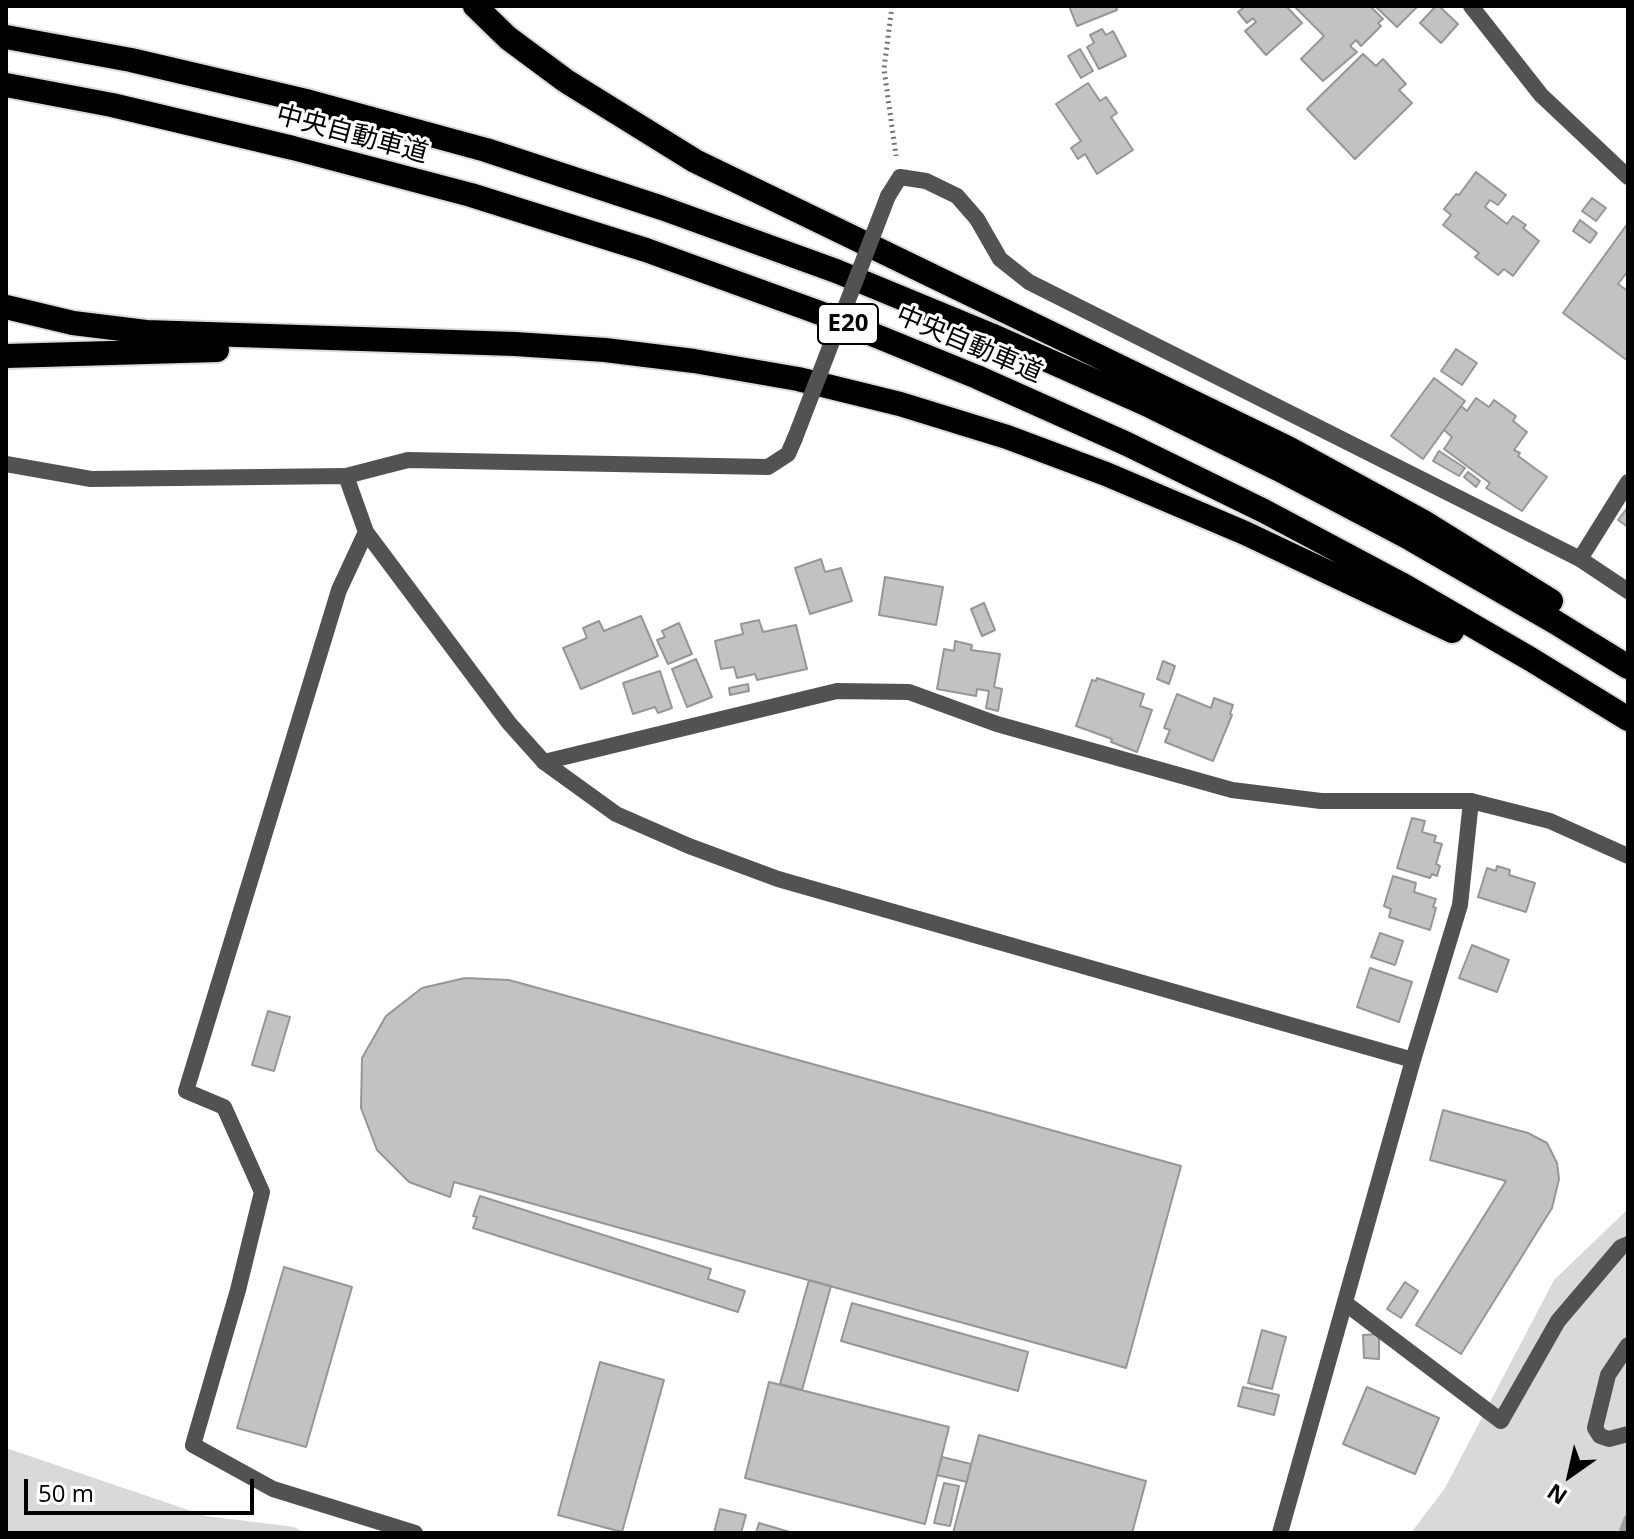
<!DOCTYPE html>
<meta charset="utf-8">
<style>
body{margin:0}
#map{position:relative;width:1634px;height:1539px;overflow:hidden;background:#fff;font-family:"Open Sans",sans-serif}
canvas{display:block}
.frame{position:absolute;inset:0;border:8px solid #000;pointer-events:none}
.north{position:absolute;left:1530px;top:1435px;width:80px;height:80px;-webkit-text-stroke:6px #fff;paint-order:stroke;rotate:214deg;font-size:22px;font-weight:700;line-height:32px;text-align:center;color:#000}
.north::after{content:'';display:block;margin:auto;width:28px;height:36px;background:#000;clip-path:polygon(50% 0,100% 100%,50% 72%,0 100%)}
.scale{position:absolute;left:24px;top:1479px;width:230px;height:36px;box-sizing:border-box;border:4px solid #000;border-top:0;padding-left:10px;font-size:24px;line-height:28px;white-space:nowrap;color:#000;-webkit-text-stroke:6px #fff;paint-order:stroke}
</style>
<div id="map">
<canvas width="1634" height="1539"></canvas>
<div class="frame"></div>
<div class="north">N</div>
<div class="scale">50 m</div>
</div>
<script>
const context = document.querySelector('canvas').getContext('2d');
context.lineJoin = 'round';
function fill(path, color) { context.fillStyle = color; context.fill(path, 'evenodd'); }
const toPath = rows => new Path2D(rows.map(r => 'M' + r).join(''));
function strokePath(path, color, width, dash) { context.strokeStyle = color; context.lineWidth = width; context.lineCap = dash ? 'butt' : 'round'; context.setLineDash(dash || []); context.stroke(path); }
function label(font, color, halo, rows, align = 'center') {
  context.font = font + ' "Open Sans","Noto Sans JP",sans-serif'; context.lineWidth = 6; context.setLineDash([]); context.textBaseline = 'middle'; context.strokeStyle = halo; context.fillStyle = color; for (const [text, x, y, turn = 0] of rows) {
    context.save(); context.translate(x, y); context.rotate((+turn || 0) * Math.PI / 180); context.textAlign = isNaN(turn) ? turn : align; if (halo) context.strokeText(text, 0, 0); context.fillText(text, 0, 0); context.restore();
  }
}
fill(toPath([
 [1628,1209,1628,1533,1411,1533,1445,1488,1554,1280],
 [6,1448,206,1516,294,1527,306,1533,6,1533]
]), '#d9d9d9');
strokePath(toPath([
 [1623,1533,1628,1519]
]), '#a0a0a0', 9);
const building = toPath([
 [1069,6,1116,6,1117,10,1077,26,1069,6],
 [1241,6,1286,6,1302,23,1266,55,1245,31,1256,22,1253,18,1247,23,1238,12,1243,8,1241,6],
 [1294,6,1370,6,1383,19,1378,23,1381,26,1361,46,1356,40,1350,46,1357,52,1323,81,1301,59,1324,36,1294,6],
 [1375,6,1418,6,1397,27,1375,6],
 [1436,6,1439,6,1458,24,1441,43,1420,23,1436,6],
 [1102,29,1106,35,1113,31,1126,56,1099,69,1087,47,1094,43,1090,35,1102,29],
 [1080,49,1093,71,1081,78,1068,56,1080,49],
 [1363,54,1376,66,1383,59,1406,84,1399,90,1412,103,1355,159,1307,109,1363,54],
 [1088,83,1100,101,1106,97,1117,113,1111,117,1133,150,1097,174,1085,154,1078,159,1071,148,1081,141,1056,104,1088,83],
 [1476,172,1506,195,1498,205,1490,200,1485,207,1507,224,1513,216,1526,225,1523,228,1539,241,1513,276,1504,269,1498,275,1475,257,1479,253,1443,225,1451,215,1444,209,1456,194,1459,195,1476,172],
 [1592,198,1606,208,1596,221,1582,211,1592,198],
 [1580,220,1597,233,1590,243,1573,231,1580,220],
 [1628,223,1628,271,1618,284,1628,291,1628,361,1563,313,1628,223],
 [1456,349,1477,363,1462,385,1441,371,1456,349],
 [1434,378,1465,401,1423,459,1391,436,1434,378],
 [1476,398,1489,407,1494,400,1516,416,1513,421,1527,432,1514,450,1520,453,1518,456,1547,477,1522,511,1486,488,1490,483,1444,449,1452,437,1444,430,1461,406,1467,411,1476,398],
 [1439,451,1465,468,1459,476,1433,461,1439,451],
 [1468,472,1480,481,1476,487,1464,477,1468,472],
 [1628,507,1628,527,1618,520,1628,507],
 [821,559,825,572,841,568,852,601,810,614,795,568,821,559],
 [885,577,943,587,936,625,879,615,885,577],
 [984,603,995,630,982,636,971,609,984,603],
 [641,616,658,656,581,689,563,648,587,638,583,628,599,621,604,631,641,616],
 [759,620,763,632,796,625,807,669,757,680,755,674,737,678,734,667,721,669,715,641,743,634,741,624,759,620],
 [679,623,692,654,668,664,657,640,665,637,662,631,679,623],
 [955,641,972,645,971,650,1000,654,994,687,1002,689,998,711,986,708,989,691,977,689,976,696,937,689,944,649,954,651,955,641],
 [696,659,712,697,687,707,672,669,696,659],
 [1163,661,1175,666,1169,684,1157,679,1163,661],
 [660,671,672,708,658,713,655,707,633,714,623,683,660,671],
 [1097,678,1144,694,1140,706,1152,710,1137,752,1111,742,1112,739,1076,726,1092,680,1096,681,1097,678],
 [748,684,749,691,730,695,729,688,748,684],
 [1177,694,1211,708,1214,698,1233,705,1230,714,1232,715,1213,761,1165,742,1170,730,1164,728,1177,694],
 [1412,818,1425,821,1422,832,1436,836,1434,842,1442,844,1436,864,1440,866,1437,876,1432,874,1430,878,1397,868,1412,818],
 [1497,866,1510,870,1509,875,1535,883,1526,912,1478,897,1487,868,1496,871,1497,866],
 [1393,876,1416,883,1414,892,1436,899,1433,907,1436,908,1430,930,1389,917,1391,909,1384,906,1393,876],
 [1380,933,1403,941,1395,965,1371,957,1380,933],
 [1472,945,1509,960,1497,992,1459,978,1472,945],
 [1370,968,1412,982,1399,1022,1357,1007,1370,968],
 [465,978,509,980,1181,1166,1126,1368,454,1182,450,1197,409,1182,377,1150,361,1108,362,1058,386,1016,422,988,465,978],
 [268,1011,290,1017,274,1071,252,1065,268,1011],
 [1443,1110,1528,1133,1547,1143,1557,1163,1559,1179,1552,1208,1461,1354,1416,1325,1506,1181,1430,1160,1443,1110],
 [480,1196,711,1269,708,1279,745,1291,738,1312,473,1228,477,1217,473,1216,480,1196],
 [284,1267,352,1287,306,1447,237,1428,284,1267],
 [809,1280,831,1286,802,1390,780,1384,809,1280],
 [1405,1282,1418,1291,1401,1318,1387,1309,1405,1282],
 [852,1303,1028,1352,1018,1391,841,1341,852,1303],
 [1262,1330,1286,1337,1272,1389,1248,1383,1262,1330],
 [1379,1334,1379,1359,1364,1358,1363,1335,1379,1334],
 [600,1362,664,1380,622,1532,558,1515,600,1362],
 [769,1382,949,1427,925,1524,745,1478,769,1382],
 [1243,1387,1279,1395,1274,1415,1238,1406,1243,1387],
 [1367,1387,1439,1418,1415,1474,1343,1444,1367,1387],
 [979,1435,1146,1481,1132,1533,953,1533,979,1435],
 [942,1457,971,1464,967,1482,937,1475,942,1457],
 [944,1483,959,1486,950,1526,934,1523,944,1483],
 [720,1509,746,1515,741,1533,714,1533,720,1509],
 [759,1523,793,1533,756,1533,759,1523]
]);
fill(building, '#c2c2c2');
strokePath(building, '#969696', 2);
const motorway = toPath([
 [475,6,508,38,566,81,695,161,1288,448,1422,521,1551,601],
 [6,37,131,60,310,102,486,150,662,208,836,271,991,335,1146,404,1278,469,1411,539,1555,622,1628,667],
 [6,85,112,105,293,148,471,195,646,250,820,313,977,377,1127,444,1264,511,1401,584,1532,660,1628,719],
 [6,307,73,323,146,332,515,344,605,350,694,361,798,379,900,404,1007,437,1106,474,1245,533,1452,631],
 [6,356,217,350]
]);
strokePath(motorway, '#dbdbdb', 28);
strokePath(toPath([
 [892,6,884,69,896,156]
]), '#747474', 5, [2, 4]);
strokePath(toPath([
 [1580,559,1628,482]
]), '#525252', 16);
strokePath(toPath([
 [1471,6,1541,95,1628,177],
 [888,196,900,177,926,181,957,196,977,219,1000,259,1029,282,1580,559,1628,591],
 [346,476,408,460,768,467,788,454,795,438],
 [366,532,339,590,186,1091,224,1107,262,1192,238,1290,193,1445,273,1489,415,1533],
 [544,762,837,691,909,692,997,724,1232,790,1321,801,1471,801,1550,821,1628,856],
 [1345,1303,1501,1421,1558,1321,1621,1247,1628,1244],
 [1628,1345,1608,1375,1595,1428,1600,1436,1609,1439,1628,1434]
]), '#525252', 16);
strokePath(toPath([
 [6,464,91,479,346,476,366,532,509,723,544,762,616,814,689,846,778,879,1413,1060],
 [1280,1533,1413,1060,1460,905,1471,801]
]), '#525252', 16);
strokePath(motorway, '#000', 24);
strokePath(toPath([
 [795,438,888,196]
]), '#525252', 16);
for (const [x, y, w] of [
 [848,324,60]
]) { const box = new Path2D(); box.roundRect(x - w / 2, y - 20, w, 40, 6); context.fillStyle = '#fff'; context.fill(box); strokePath(box, '#000', 2); }
label('bold 24px', '#000', null, [
 ["E20",848,324]
]);
label('26px', '#000', '#fff', [
 ["中央自動車道",352,135,15],
 ["中央自動車道",969,345,23]
]);
</script>
